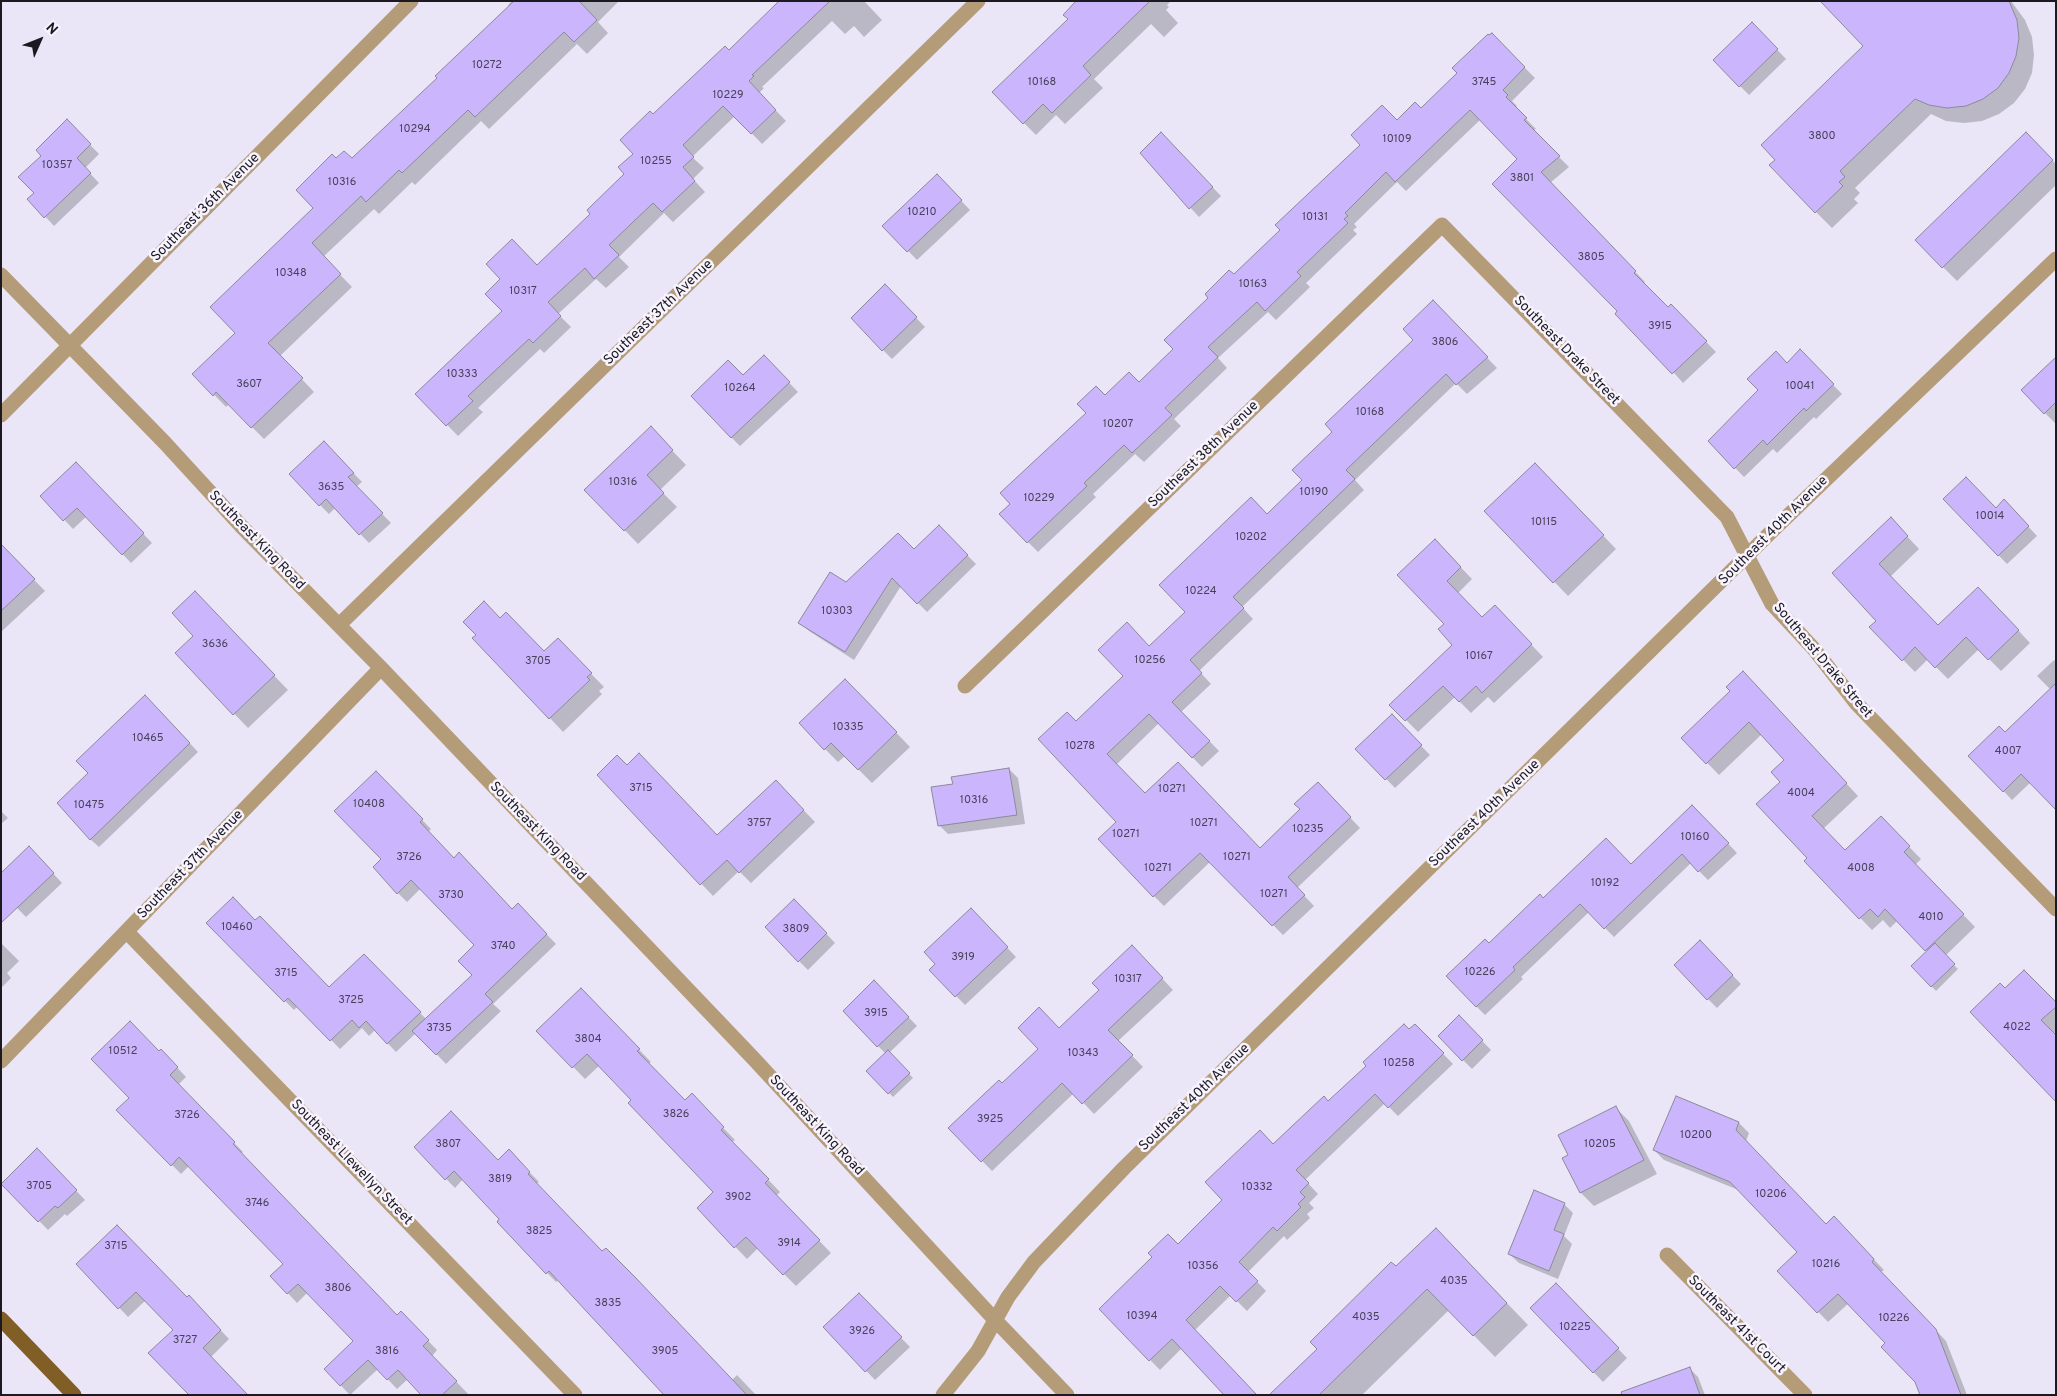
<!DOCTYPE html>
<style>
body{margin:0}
#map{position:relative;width:2057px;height:1396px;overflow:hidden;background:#eae6f8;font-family:Overpass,sans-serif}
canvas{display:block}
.frame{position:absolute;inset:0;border:2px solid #1c1a20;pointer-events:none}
.north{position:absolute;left:15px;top:15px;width:50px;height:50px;-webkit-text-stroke:4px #f7f4ff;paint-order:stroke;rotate:46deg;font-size:14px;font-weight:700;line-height:20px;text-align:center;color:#1c1a20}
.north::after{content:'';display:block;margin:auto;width:18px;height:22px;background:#1c1a20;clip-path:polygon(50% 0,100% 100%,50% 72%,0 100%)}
</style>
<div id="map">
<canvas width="2057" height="1396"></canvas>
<div class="frame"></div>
<div class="north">N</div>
</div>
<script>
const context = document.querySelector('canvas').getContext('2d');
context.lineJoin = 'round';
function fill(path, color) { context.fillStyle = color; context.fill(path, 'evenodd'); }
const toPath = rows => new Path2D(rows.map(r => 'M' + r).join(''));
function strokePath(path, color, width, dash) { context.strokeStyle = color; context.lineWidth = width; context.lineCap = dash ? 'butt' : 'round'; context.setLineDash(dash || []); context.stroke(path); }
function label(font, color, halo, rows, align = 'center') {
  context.font = font + ' Overpass,sans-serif'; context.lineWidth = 5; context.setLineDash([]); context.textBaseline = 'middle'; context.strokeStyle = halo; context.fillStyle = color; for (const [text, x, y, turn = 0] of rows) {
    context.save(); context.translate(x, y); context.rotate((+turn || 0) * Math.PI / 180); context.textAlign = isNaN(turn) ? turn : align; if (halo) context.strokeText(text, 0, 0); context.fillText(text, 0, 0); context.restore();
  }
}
fill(toPath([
 [512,1,619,1,598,22,608,33,587,54,577,44,489,129,481,121,415,185,412,182,379,214,374,209,323,257,352,287,280,356,314,392,264,439,229,404,226,407,194,374,237,333,314,208,336,160,352,160,439,78,510,7,508,5],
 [781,1,864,1,882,20,864,37,854,26,845,34,832,21,762,87,764,88,759,93,786,121,762,144,735,116,692,157,704,168,693,179,705,192,673,222,664,213,619,257,629,267,606,288,596,279,558,314,571,327,544,353,540,349,478,408,483,412,458,436,417,394,504,311,537,267,592,214,626,174,653,116,729,51],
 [1078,1,1171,1,1167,5,1169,7,1166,10,1178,23,1164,37,1151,24,1094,79,1103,88,1065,124,1056,115,1036,135,1024,123],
 [1822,1,2011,1,2025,20,2032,37,2034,55,2032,73,2025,89,2014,103,1999,114,1982,121,1964,123,1946,121,1931,114,1855,188,1860,193,1854,199,1858,203,1832,228,1816,212,1865,46],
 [1761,33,1786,59,1749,95,1714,60],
 [1492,35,1535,78,1512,101,1517,106,1515,108,1536,129,1533,131,1569,167,1550,183,1645,282,1643,284,1668,309,1671,306,1716,352,1683,383,1619,311,1519,159,1481,119,1406,191,1397,182,1354,224,1357,227,1353,230,1357,234,1306,283,1310,287,1276,320,1268,312,1218,358,1227,368,1174,419,1181,426,1144,462,1135,454,1093,494,1096,497,1038,552,1028,542,1011,504,1105,397,1139,383,1175,349,1234,276,1397,122,1421,109,1458,73],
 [67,121,99,154,85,168,99,183,54,226,29,199,35,193,43,156],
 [2026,134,2056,164,2056,185,1957,281,1916,240],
 [1170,143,1221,196,1199,217,1159,174],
 [946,185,970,210,917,260,884,226],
 [885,286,925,327,892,359,883,350],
 [1433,302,1497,368,1467,394,1456,383,1355,480,1364,490,1242,607,1253,619,1199,671,1211,684,1181,712,1219,751,1202,767,1159,723,1116,765,1145,795,1260,849,1327,793,1360,828,1297,888,1314,906,1283,935,1210,862,1164,906,1154,896,1118,822,1076,722,1125,676,1149,647,1186,612,1267,515,1303,480,1334,432,1414,340],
 [1800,351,1842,394,1816,419,1814,417,1777,453,1773,449,1744,477,1709,441],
 [2056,359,2056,424,2045,413],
 [773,366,798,392,740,446,731,437,743,377],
 [664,442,686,465,660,490,677,507,638,544,586,490],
 [333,452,362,482,356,487,391,523,369,543,335,508,329,514,320,505],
 [76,463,152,543,131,563,87,516,73,529,42,496],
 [1548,478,1616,549,1568,596,1486,511],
 [1944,499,1996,509,2013,510,2037,536,2007,564],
 [939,527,976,564,927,612,901,586,854,660,809,631,800,622,914,551],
 [1903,532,1919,549,1890,577,1938,627,1991,601,2030,643,2001,671,1979,649,1948,679,1928,659,1915,672,1871,627,1878,621,1834,573],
 [1,546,45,591,1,632],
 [1446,552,1472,579,1458,593,1483,619,1506,618,1543,657,1494,703,1488,697,1471,713,1455,697,1418,732,1391,705,1454,645,1446,624],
 [208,607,288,690,248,728,176,653,195,636],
 [500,619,544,652,558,640,604,687,599,691,602,694,563,732,550,718],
 [2054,660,2056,662,2056,695,2037,676],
 [1755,685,1858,796,1823,829,1845,852,1881,818,1921,859,1915,865,1975,927,1945,956,1958,969,1936,991,1913,966,1928,952,1898,920,1890,928,1883,920,1872,930,1805,861,1809,858,1782,782,1786,760,1762,734,1719,775,1683,738],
 [859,694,910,747,872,783,845,756,838,762,825,749],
 [154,705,198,752,99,847,90,839],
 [1392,716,1430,755,1395,788,1357,749],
 [1999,728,2031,782,2012,800,1970,756],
 [627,766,718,837,787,793,815,822,751,883,739,871,713,896,598,775],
 [1009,769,1018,778,1025,824,948,834,939,825,954,785],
 [376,773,431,829,428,832,454,859,513,910,527,914,556,944,493,1004,501,1011,446,1064,416,1033,396,1052,375,1030,369,1036,362,1028,340,1049,298,1006,294,1010,208,923,256,922,329,989,364,956,427,1020,474,975,476,945,421,888,407,902,398,893,382,859],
 [1,811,8,818,1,824],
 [1701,815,1737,853,1708,880,1691,863,1614,937,1589,912,1521,977,1523,979,1485,1015,1476,1006,1489,945,1543,899,1631,866],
 [38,857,62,883,26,917,1,892],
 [803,909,835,943,808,970,799,961],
 [979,918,1016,957,965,1005,931,970],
 [1,943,19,961,7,973,11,978,1,988],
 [1709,951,1741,984,1717,1008,1708,999],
 [1142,957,1173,990,1118,1041,1143,1067,1094,1114,1074,1093,992,1171,950,1128,1002,1084,1060,1030],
 [2005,990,2056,1004,2056,1031,2053,1034],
 [883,991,917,1026,889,1053,913,1078,893,1097,868,1071,886,1054,878,1046],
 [593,1002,651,1062,648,1064,685,1102,691,1095,735,1140,732,1142,780,1192,776,1196,831,1253,796,1286,758,1248,747,1259,698,1208,715,1192,600,1065,585,1079,538,1031],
 [1459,1017,1491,1050,1472,1069,1439,1036],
 [1415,1025,1453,1064,1398,1116,1385,1103,1305,1180,1318,1194,1309,1203,1314,1208,1307,1214,1310,1218,1287,1240,1284,1236,1248,1272,1266,1291,1247,1311,1231,1295,1195,1330,1182,1348,1160,1370,1100,1309,1178,1245,1224,1200,1274,1146,1329,1103],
 [159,1053,170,1060,186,1077,178,1085,243,1152,241,1154,397,1317,401,1313,437,1350,432,1356,469,1395,423,1395,408,1379,397,1389,378,1369,350,1395,325,1369,355,1341,308,1292,297,1303,272,1276,285,1264,189,1166,181,1174,118,1110,131,1098],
 [1676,1097,1739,1123,1749,1133,1746,1141,1826,1226,1844,1228,1884,1270,1881,1272,1946,1341,1967,1395,1921,1395,1916,1381,1886,1343,1849,1303,1828,1322,1779,1271,1799,1252,1741,1191,1664,1160,1654,1150],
 [1615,1107,1629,1121,1657,1174,1594,1206,1581,1193,1570,1155],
 [415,1147,498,1162,509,1151,539,1182,536,1184,602,1252,732,1380,737,1375,756,1395,703,1395,559,1280,556,1282,498,1222,501,1219,463,1179,455,1188],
 [46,1159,85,1200,67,1216,65,1214,48,1230,2,1183],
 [1564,1204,1573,1213,1564,1236,1572,1244,1558,1279,1519,1263,1509,1254],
 [1457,1251,1528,1325,1495,1357,1449,1310,1362,1395,1270,1395,1319,1349,1396,1268],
 [78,1264,187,1299,198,1306,229,1339,211,1357,175,1330,146,1300,128,1317],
 [1565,1294,1627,1358,1603,1382,1532,1308],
 [859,1295,910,1347,875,1380,824,1327],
 [1689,1368,1698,1377,1705,1395,1646,1395]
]), '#0003');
const building = toPath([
 [514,1,579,1,597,20,574,42,564,32,475,117,468,110,402,173,399,170,366,202,361,196,312,243,341,274,268,343,303,378,251,428,216,392,213,396,192,374,235,333,210,307,313,208,296,190,332,154,336,158,344,151,352,158,437,78,435,76,514,1],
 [779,1,830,1,752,75,754,76,749,81,776,110,751,134,723,106,683,145,694,157,683,167,695,181,662,212,653,203,609,245,619,255,594,279,585,268,548,302,561,316,533,343,529,339,468,396,473,401,446,426,415,394,502,311,485,294,500,279,486,264,512,239,537,265,590,214,587,210,624,174,618,167,633,154,620,140,650,111,653,114,725,46,729,50,779,1],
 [1076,1,1150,1,1083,66,1091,75,1052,113,1043,104,1023,124,992,92,1068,19,1063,15,1076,1],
 [1820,1,2009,1,2017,20,2019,38,2016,56,2009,73,1998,88,1983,99,1966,106,1947,108,1929,105,1915,99,1840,171,1845,177,1839,182,1843,186,1815,213,1769,165,1775,160,1761,145,1863,46,1820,1],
 [1752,22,1778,49,1739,87,1713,60,1752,22],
 [1492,33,1525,67,1503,90,1508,95,1506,97,1527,118,1524,120,1560,156,1541,172,1636,271,1634,273,1668,307,1671,304,1707,341,1672,374,1615,314,1617,311,1492,184,1517,159,1470,110,1395,182,1386,172,1345,213,1348,216,1344,219,1348,223,1297,272,1301,276,1265,311,1257,302,1208,347,1218,357,1165,408,1172,415,1132,453,1124,445,1084,483,1087,486,1027,543,999,514,1010,504,1000,493,1086,413,1077,404,1096,386,1105,395,1129,372,1139,382,1173,349,1164,340,1208,298,1205,294,1229,270,1234,274,1280,230,1275,225,1360,145,1351,135,1382,105,1397,120,1415,102,1421,108,1457,73,1452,68,1488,34,1489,35,1492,33],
 [67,119,91,144,77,158,91,173,44,218,27,199,34,193,18,177,41,156,36,150,67,119],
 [1161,132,1213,187,1189,209,1140,153,1161,132],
 [2026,132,2053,160,1942,268,1915,240,2026,132],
 [937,174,962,200,907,252,882,226,937,174],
 [885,284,917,317,882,351,851,318,885,284],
 [1433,300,1488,357,1456,385,1446,374,1346,470,1355,479,1233,597,1244,608,1190,660,1202,673,1172,702,1210,741,1192,758,1149,714,1107,754,1145,793,1178,762,1260,848,1300,809,1294,804,1318,782,1351,817,1288,877,1305,895,1272,926,1200,853,1153,897,1098,839,1116,822,1038,739,1067,712,1076,721,1123,676,1098,650,1127,622,1149,646,1185,612,1159,585,1251,497,1267,514,1302,480,1292,470,1332,432,1325,424,1413,340,1403,329,1433,300],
 [1800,349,1834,384,1806,411,1804,408,1767,445,1763,440,1734,469,1708,441,1758,390,1747,379,1776,351,1787,363,1800,349],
 [764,355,790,382,731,438,691,396,728,360,743,375,764,355],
 [2056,357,2056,402,2044,414,2021,390,2056,357],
 [651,426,673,450,647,475,664,493,624,531,584,490,651,426],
 [324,441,354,473,348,477,383,513,359,535,326,499,319,506,289,474,324,441],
 [76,462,144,533,122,555,77,508,63,521,40,496,76,462],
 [1535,463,1604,535,1553,583,1484,511,1535,463],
 [1966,477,1996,508,2004,499,2029,526,1998,556,1943,499,1966,477],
 [1891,517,1908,536,1879,564,1938,625,1978,587,2019,630,1988,660,1966,637,1935,668,1915,647,1902,661,1869,627,1876,621,1832,573,1891,517],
 [939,525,968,555,917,604,892,578,845,652,798,623,830,572,846,582,898,533,914,549,939,525],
 [1435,539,1461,567,1447,581,1482,617,1495,605,1532,644,1482,693,1476,686,1459,702,1443,686,1405,721,1389,705,1452,645,1438,629,1444,624,1397,575,1435,539],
 [1,544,35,579,1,611,1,544],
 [195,591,275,675,233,715,175,653,193,636,172,613,195,591],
 [484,601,500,618,506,612,544,651,558,638,592,673,587,677,590,680,549,719,472,638,476,635,463,622,484,601],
 [1743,671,1847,783,1812,816,1845,850,1881,816,1910,846,1904,852,1964,914,1925,951,1885,909,1878,917,1870,909,1859,919,1804,861,1807,858,1756,804,1780,782,1771,772,1784,760,1749,722,1706,764,1681,738,1730,691,1726,687,1743,671],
 [845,679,897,732,858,770,831,743,824,750,799,723,845,679],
 [2056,683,2056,810,2021,774,2003,792,1968,756,1999,726,2005,732,2056,683],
 [145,695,190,743,90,840,57,803,88,773,76,761,145,695],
 [1392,714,1422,745,1385,780,1355,749,1392,714],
 [639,753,717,835,776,780,804,810,739,873,727,860,700,885,597,775,617,755,627,765,639,753],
 [1009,768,1017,815,938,826,931,787,953,784,951,777,1009,768],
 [376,771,423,819,420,822,454,858,459,852,512,909,518,903,547,934,485,994,493,1002,436,1055,412,1031,472,975,458,961,474,945,411,880,397,894,373,867,381,859,334,811,376,771],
 [1692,805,1729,843,1698,872,1682,854,1604,929,1580,904,1513,967,1515,970,1476,1007,1446,976,1485,939,1489,943,1540,894,1543,898,1606,838,1631,864,1692,805],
 [29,846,54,873,1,923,1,873,29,846],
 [233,897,255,920,260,916,329,987,364,954,421,1012,387,1044,366,1021,359,1028,352,1020,330,1041,288,998,284,1002,206,923,233,897],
 [794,899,827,933,798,962,765,927,794,899],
 [971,908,1008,947,955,997,929,970,935,964,924,952,971,908],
 [1700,940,1733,975,1707,1000,1674,965,1700,940],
 [1935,943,1955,964,1931,987,1911,966,1935,943],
 [1132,945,1163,978,1108,1030,1133,1055,1082,1104,1062,1083,981,1162,948,1128,999,1080,1002,1083,1038,1049,1018,1028,1039,1007,1059,1028,1099,990,1092,983,1132,945],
 [2024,970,2056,1002,2056,1007,2041,1020,2056,1035,2056,1102,1970,1012,2000,983,2005,988,2024,970],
 [874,980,909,1017,877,1047,843,1011,874,980],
 [581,988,640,1049,637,1051,685,1100,692,1093,724,1127,721,1130,769,1179,765,1183,820,1240,783,1275,746,1237,734,1248,697,1208,713,1192,628,1103,631,1100,587,1054,572,1068,536,1031,581,988],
 [1459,1015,1483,1040,1462,1061,1438,1036,1459,1015],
 [130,1021,159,1051,161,1049,178,1067,170,1075,235,1142,233,1144,397,1315,401,1311,429,1340,423,1346,457,1381,442,1395,421,1395,398,1370,387,1380,368,1360,340,1386,324,1369,353,1341,298,1284,287,1294,270,1276,283,1264,179,1157,171,1166,116,1110,129,1098,91,1059,130,1021],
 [1404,1024,1409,1029,1415,1024,1444,1053,1388,1108,1375,1094,1296,1170,1309,1183,1300,1192,1305,1197,1298,1204,1301,1207,1277,1231,1273,1227,1239,1262,1258,1281,1236,1302,1220,1286,1186,1320,1257,1395,1224,1395,1172,1339,1149,1361,1099,1309,1152,1257,1148,1253,1168,1234,1178,1244,1222,1200,1205,1182,1224,1164,1260,1130,1273,1144,1324,1096,1328,1101,1366,1066,1363,1062,1404,1024],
 [888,1050,910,1073,888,1094,866,1071,888,1050],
 [1676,1096,1739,1122,1736,1130,1826,1224,1834,1216,1874,1259,1872,1262,1936,1329,1961,1395,1920,1395,1915,1382,1881,1347,1885,1343,1838,1294,1817,1313,1777,1271,1797,1252,1730,1182,1653,1150,1676,1096],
 [1616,1106,1644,1160,1580,1193,1562,1158,1568,1155,1558,1135,1616,1106],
 [451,1111,498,1160,509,1149,530,1172,528,1174,602,1251,606,1248,635,1277,747,1395,664,1395,549,1271,546,1274,497,1222,499,1219,454,1171,445,1180,414,1147,451,1111],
 [37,1148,77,1190,58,1208,55,1206,38,1222,1,1184,37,1148],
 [1534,1190,1565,1203,1554,1230,1564,1234,1549,1271,1508,1254,1534,1190],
 [117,1225,187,1297,189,1295,221,1330,203,1348,248,1395,189,1395,148,1353,173,1330,136,1292,118,1309,76,1264,117,1225],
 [1436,1228,1507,1303,1473,1336,1427,1289,1319,1395,1269,1395,1317,1349,1310,1342,1391,1262,1396,1266,1436,1228],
 [1556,1283,1619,1348,1593,1373,1530,1308,1556,1283],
 [859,1293,902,1337,865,1372,823,1327,859,1293],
 [1690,1367,1700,1395,1622,1395,1621,1392,1690,1367]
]);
fill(building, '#cbb6fe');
strokePath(building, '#8c8898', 1);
strokePath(toPath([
 [1,275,165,443,242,527,381,668,753,1058,996,1321,1067,1395],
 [1,415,411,1],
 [339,625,978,1],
 [965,686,1442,225,1727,517,1772,604,1814,649,1856,703,2056,909],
 [127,932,575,1395],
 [1,1061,381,668],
 [1667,1255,1805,1395],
 [943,1395,978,1351,1008,1297,1034,1262,1124,1168,1771,532,2056,259]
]), '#b59c79', 15);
strokePath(toPath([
 [1,1319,74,1395]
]), '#815e25', 15);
label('11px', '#484158', null, [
 ["10272",487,66],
 ["10168",1042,83],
 ["3745",1484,83],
 ["10229",728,96],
 ["10294",415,130],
 ["3800",1822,137],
 ["10109",1397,140],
 ["10255",656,162],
 ["10357",57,166],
 ["3801",1522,179],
 ["10316",342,183],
 ["10210",922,213],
 ["10131",1315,218],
 ["3805",1591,258],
 ["10348",291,274],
 ["10163",1253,285],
 ["10317",523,292],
 ["3915",1660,327],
 ["3806",1445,343],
 ["10333",462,375],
 ["3607",249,385],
 ["10041",1800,387],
 ["10264",740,389],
 ["10168",1370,413],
 ["10207",1118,425],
 ["10316",623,483],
 ["3635",331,488],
 ["10190",1314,493],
 ["10229",1039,499],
 ["10014",1990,517],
 ["10115",1544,523],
 ["10202",1251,538],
 ["10224",1201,592],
 ["10303",837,612],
 ["3636",215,645],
 ["10167",1479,657],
 ["10256",1150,661],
 ["3705",538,662],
 ["10335",848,728],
 ["10465",148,739],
 ["10278",1080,747],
 ["4007",2008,752],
 ["3715",641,789],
 ["10271",1172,790],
 ["4004",1801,794],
 ["10316",974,801],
 ["10408",369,805],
 ["10475",89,806],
 ["3757",759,824],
 ["10271",1204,824],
 ["10235",1308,830],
 ["10271",1126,835],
 ["10160",1695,838],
 ["3726",409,858],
 ["10271",1237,858],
 ["10271",1158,869],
 ["4008",1861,869],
 ["10192",1605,884],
 ["10271",1274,895],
 ["3730",451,896],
 ["4010",1931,918],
 ["10460",237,928],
 ["3809",796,930],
 ["3740",503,947],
 ["3919",963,958],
 ["10226",1480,973],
 ["3715",286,974],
 ["10317",1128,980],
 ["3725",351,1001],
 ["3915",876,1014],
 ["4022",2017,1028],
 ["3735",439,1029],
 ["3804",588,1040],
 ["10512",123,1052],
 ["10343",1083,1054],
 ["10258",1399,1064],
 ["3826",676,1115],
 ["3726",187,1116],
 ["3925",990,1120],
 ["10200",1696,1136],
 ["3807",448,1145],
 ["10205",1600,1145],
 ["3819",500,1180],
 ["3705",39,1187],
 ["10332",1257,1188],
 ["10206",1771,1195],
 ["3902",738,1198],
 ["3746",257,1204],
 ["3825",539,1232],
 ["3914",789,1244],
 ["3715",116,1247],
 ["10216",1826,1265],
 ["10356",1203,1267],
 ["4035",1454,1282],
 ["3806",338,1289],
 ["3835",608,1304],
 ["10394",1142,1317],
 ["4035",1366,1318],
 ["10226",1894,1319],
 ["10225",1575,1328],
 ["3926",862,1332],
 ["3727",185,1341],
 ["3816",387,1352],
 ["3905",665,1352]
]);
label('14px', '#1c1a20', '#f7f4ff', [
 ["Southeast 36th Avenue",206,208,-45],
 ["Southeast 37th Avenue",659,313,-44],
 ["Southeast Drake Street",1566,351,46],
 ["Southeast 38th Avenue",1204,455,-44],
 ["Southeast 40th Avenue",1774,531,-45],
 ["Southeast King Road",256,541,46],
 ["Southeast Drake Street",1822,661,50],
 ["Southeast 40th Avenue",1485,814,-44],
 ["Southeast King Road",537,832,46],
 ["Southeast 37th Avenue",191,865,-46],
 ["Southeast 40th Avenue",1195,1098,-44],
 ["Southeast King Road",816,1126,47],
 ["Southeast Llewellyn Street",351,1163,46],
 ["Southeast 41st Court",1736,1325,45]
]);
</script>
